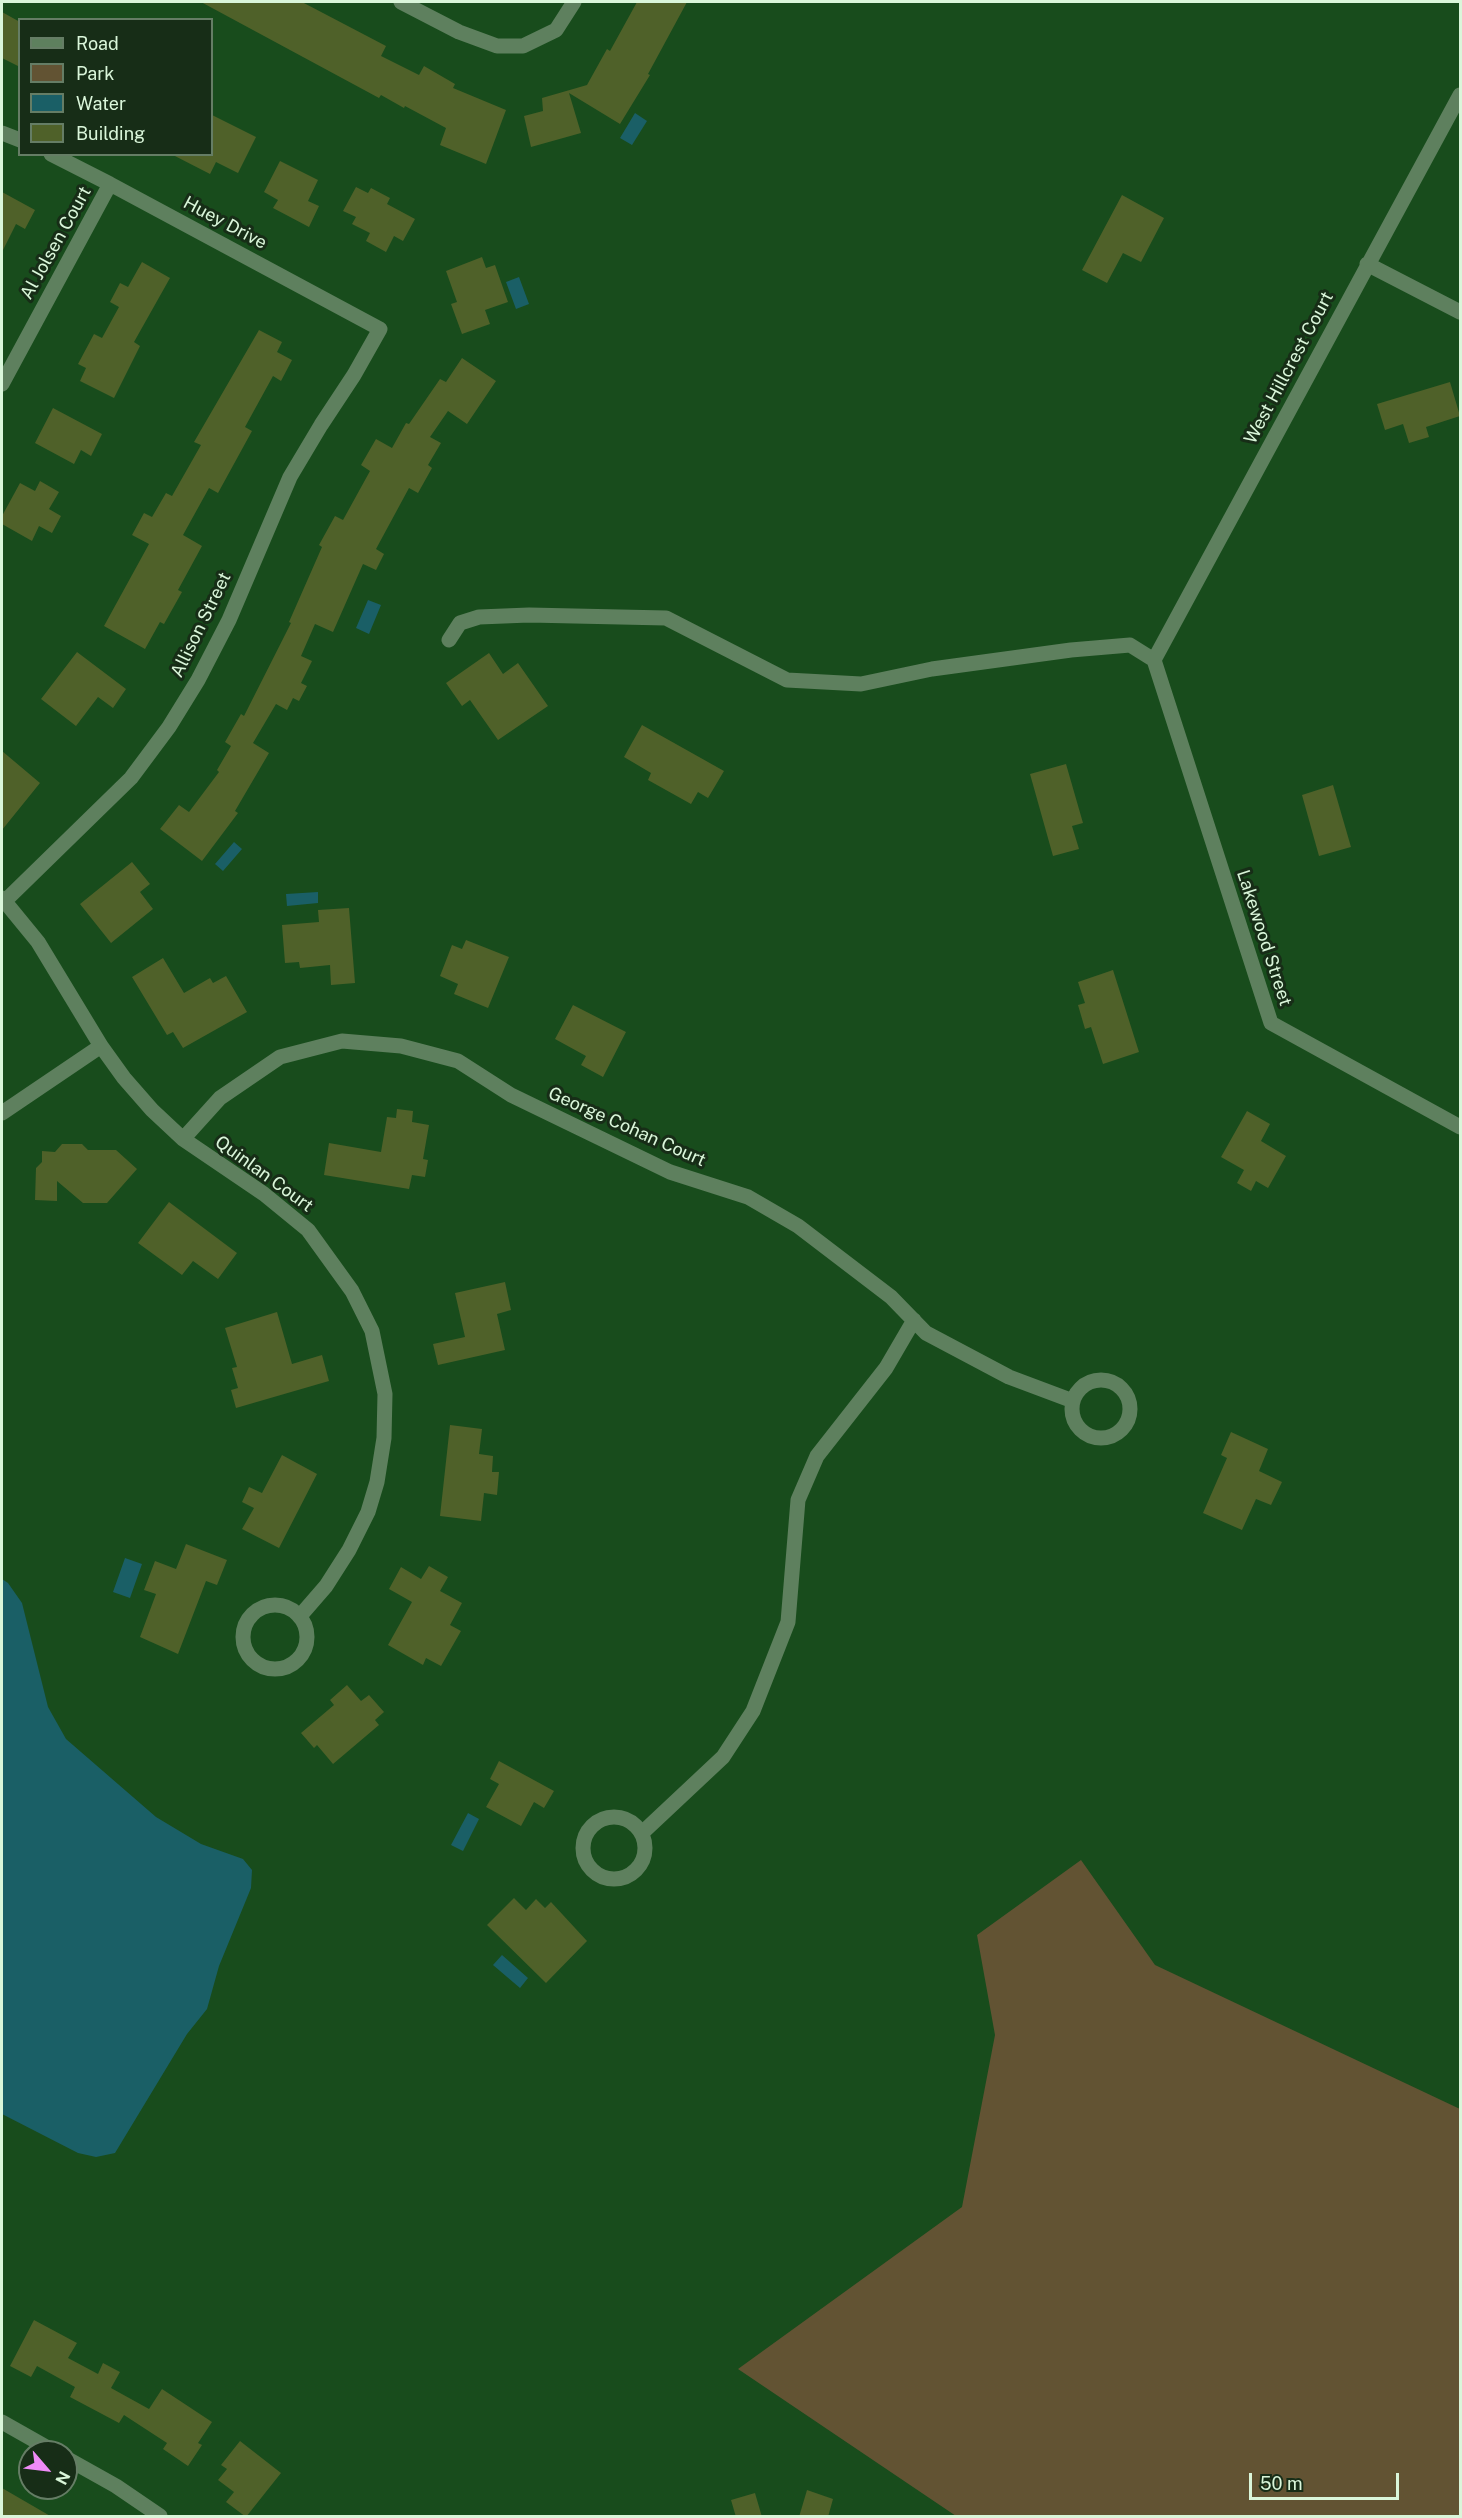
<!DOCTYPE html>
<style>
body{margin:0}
#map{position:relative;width:1462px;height:2518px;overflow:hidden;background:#184c1c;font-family:"Public Sans",sans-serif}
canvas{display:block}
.frame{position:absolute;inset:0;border:3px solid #daf6da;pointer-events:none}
.legend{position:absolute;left:18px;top:18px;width:195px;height:138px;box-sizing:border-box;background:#172d17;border:2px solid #657d65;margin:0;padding:8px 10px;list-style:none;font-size:18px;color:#daf6da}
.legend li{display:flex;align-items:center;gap:12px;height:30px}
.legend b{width:30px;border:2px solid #657d65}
.north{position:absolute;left:18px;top:2440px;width:60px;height:60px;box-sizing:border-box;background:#172d17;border:2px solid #657d65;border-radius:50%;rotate:118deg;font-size:16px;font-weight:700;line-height:24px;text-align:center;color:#daf6da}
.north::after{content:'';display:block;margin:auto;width:21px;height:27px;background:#ef8bf7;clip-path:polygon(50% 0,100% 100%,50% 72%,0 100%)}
.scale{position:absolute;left:1249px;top:2473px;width:150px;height:27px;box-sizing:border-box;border:3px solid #daf6da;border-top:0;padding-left:8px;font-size:18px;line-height:21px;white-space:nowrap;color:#daf6da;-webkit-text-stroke:4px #172d17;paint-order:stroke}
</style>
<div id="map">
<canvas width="1462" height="2518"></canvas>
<div class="frame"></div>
<ul class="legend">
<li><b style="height:8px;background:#5e805e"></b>Road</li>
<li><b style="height:16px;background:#625333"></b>Park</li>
<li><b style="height:16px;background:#1a5f66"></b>Water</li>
<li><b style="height:16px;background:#4f6129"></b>Building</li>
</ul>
<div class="north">N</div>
<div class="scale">50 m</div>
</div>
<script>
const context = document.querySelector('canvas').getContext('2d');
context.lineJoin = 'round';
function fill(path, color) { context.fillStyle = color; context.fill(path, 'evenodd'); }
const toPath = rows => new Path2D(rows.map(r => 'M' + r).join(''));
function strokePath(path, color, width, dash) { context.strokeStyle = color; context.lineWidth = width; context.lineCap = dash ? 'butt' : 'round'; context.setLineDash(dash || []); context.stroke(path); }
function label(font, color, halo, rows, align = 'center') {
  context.font = font + ' "Public Sans",sans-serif'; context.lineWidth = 6; context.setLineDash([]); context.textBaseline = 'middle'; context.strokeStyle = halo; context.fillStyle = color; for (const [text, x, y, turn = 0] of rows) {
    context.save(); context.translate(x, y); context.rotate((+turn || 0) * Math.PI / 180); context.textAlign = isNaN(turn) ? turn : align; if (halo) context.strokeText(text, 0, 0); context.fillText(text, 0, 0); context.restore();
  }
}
fill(toPath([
 [1081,1860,1155,1965,1460,2109,1460,2516,956,2516,738,2369,962,2207,995,2035,977,1935]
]), '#625333');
fill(toPath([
 [635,113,647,121,632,145,620,138],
 [519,277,529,304,516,309,506,282],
 [368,600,381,605,369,634,356,628],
 [234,842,242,849,223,871,215,864],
 [318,892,318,903,287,906,286,894],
 [125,1558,142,1564,130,1598,113,1592],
 [2,1579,8,1583,22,1603,48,1707,66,1739,156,1817,201,1844,243,1859,252,1870,251,1888,219,1966,207,2009,187,2034,115,2153,96,2157,78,2153,2,2114],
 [468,1813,479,1819,463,1851,451,1845],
 [502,1955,528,1978,520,1988,493,1965]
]), '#1a5f66');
fill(toPath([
 [201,2,302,2,386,46,381,56,419,75,424,66,455,84,453,88,506,110,486,164,440,145,446,128,405,106,404,108,381,95,379,98],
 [637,2,687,2,648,74,650,75,620,124,569,93,581,133,531,147,524,116,543,111,542,98,587,85,607,49,610,51],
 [2,12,20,22,20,67,2,58],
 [212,115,256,137,238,173,216,162,210,174,171,154,212,154],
 [280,161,318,180,308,201,319,206,309,227,273,208,278,200,264,192],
 [356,187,368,193,371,188,390,198,387,204,415,219,403,241,394,236,386,252,366,241,370,233,352,224,356,217,343,211],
 [2,192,35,210,25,229,16,224,2,252],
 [1122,195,1164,218,1141,262,1123,253,1107,283,1082,270],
 [482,257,486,268,495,265,508,302,485,310,490,324,462,334,451,304,457,302,446,271],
 [142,262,170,278,134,342,140,346,114,398,80,381,86,368,78,364,94,334,102,338,119,307,110,302,120,283,128,287],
 [259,330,282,342,277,352,292,360,281,381,273,376,245,427,252,431,218,493,209,488,183,535,202,546,178,590,182,592,164,624,160,622,145,649,104,626,149,544,132,535,144,513,152,517,166,493,172,496,201,445,194,442],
 [462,358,496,381,467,424,448,411,430,437,441,443,428,465,432,468,418,493,409,488,376,549,384,554,376,570,363,564,333,632,315,624,301,656,312,661,301,683,307,686,299,701,293,698,287,710,276,704,253,743,269,753,235,811,238,813,202,861,160,829,179,805,189,812,219,772,217,770,231,746,225,742,241,714,244,716,291,623,289,622,322,547,319,545,335,516,343,520,370,471,361,465,376,439,392,448,406,423,409,424,440,379,446,382],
 [1450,382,1460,416,1426,427,1429,437,1409,443,1403,424,1385,430,1377,404],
 [53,408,102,434,91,456,81,450,74,464,35,443],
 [40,481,59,492,49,509,61,516,52,533,39,526,32,541,2,524,2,516,20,483,35,491],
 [77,652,126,689,113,708,98,697,76,726,41,699],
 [489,653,503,674,518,663,548,706,498,740,470,700,462,706,446,683],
 [642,725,724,771,708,798,698,792,691,804,648,780,651,773,624,757],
 [2,751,40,783,2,830],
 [1066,764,1083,823,1072,826,1079,849,1053,856,1030,774],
 [1333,785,1351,847,1319,856,1302,795],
 [132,862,150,884,140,892,153,909,111,943,80,904],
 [349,908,355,983,331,985,330,965,300,968,299,962,285,963,282,925,319,922,318,910],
 [466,940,509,957,488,1008,454,994,458,984,440,976,452,945,462,949],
 [163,958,184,993,210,978,213,983,226,976,247,1012,183,1048,173,1032,167,1035,132,977],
 [1113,970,1139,1052,1103,1064,1091,1027,1085,1029,1078,1005,1085,1003,1078,982],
 [573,1005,626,1032,603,1077,581,1065,586,1056,555,1039],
 [397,1109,413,1111,412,1122,429,1125,423,1159,428,1160,425,1177,412,1175,409,1189,324,1175,329,1143,381,1152,387,1117,396,1118],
 [1247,1111,1270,1124,1261,1141,1286,1156,1268,1188,1256,1181,1251,1191,1237,1183,1244,1170,1221,1157],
 [62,1144,82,1144,88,1150,116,1150,137,1169,107,1203,83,1203,57,1181,57,1201,35,1200,36,1168,42,1162,42,1151,55,1152],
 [169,1202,237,1253,218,1279,193,1261,182,1275,138,1243],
 [505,1282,511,1310,497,1314,505,1350,438,1365,433,1344,465,1337,455,1293],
 [277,1312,292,1364,322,1355,329,1381,236,1408,231,1390,238,1388,232,1368,237,1367,225,1328],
 [450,1425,482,1429,479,1454,493,1456,492,1472,499,1472,497,1495,484,1493,481,1521,440,1516],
 [1231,1432,1268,1449,1259,1471,1282,1482,1271,1505,1256,1499,1242,1530,1203,1513,1227,1458,1221,1455],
 [282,1455,317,1474,279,1548,242,1529,254,1508,242,1502,249,1487,262,1493],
 [186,1544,227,1560,217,1585,206,1581,178,1654,140,1637,156,1594,144,1590,155,1561,176,1569],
 [429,1566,448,1577,440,1591,462,1603,450,1625,461,1631,441,1666,426,1658,423,1665,388,1645,412,1602,389,1589,401,1567,421,1579],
 [347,1685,361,1701,369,1695,384,1712,375,1720,379,1725,333,1764,317,1745,314,1748,301,1733,334,1705,330,1700],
 [499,1761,554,1791,544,1808,534,1802,521,1826,486,1807,499,1784,490,1779],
 [514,1898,526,1910,536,1899,545,1908,551,1902,587,1941,546,1983,487,1925],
 [34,2320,77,2343,68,2358,98,2374,103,2363,120,2372,111,2388,149,2409,162,2389,212,2422,198,2443,202,2445,188,2466,163,2449,167,2443,124,2415,119,2423,70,2397,75,2387,37,2366,31,2377,10,2366],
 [240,2441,281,2473,246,2517,226,2502,234,2492,218,2480,227,2469,221,2465],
 [2,2488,52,2517,2,2517],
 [807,2490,833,2499,828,2517,799,2517],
 [755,2493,762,2517,736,2517,731,2500]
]), '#4f6129');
strokePath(toPath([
 [401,2,459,32,497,46,523,46,556,30,574,2],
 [2,133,20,140],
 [1367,264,1460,312],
 [2,384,110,184],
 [449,640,460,623,479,617,529,615,666,618,787,680,861,684,932,669,1071,650,1130,645,1154,660],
 [1154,660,1460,95],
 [1154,660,1271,1023,1460,1127],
 [2,898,38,942,101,1046,124,1078,152,1110,183,1139,264,1194,308,1230,352,1291,372,1331,385,1394,384,1438,377,1482,368,1512,349,1550,326,1586,300,1616],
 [5,901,131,778,169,727,198,680,229,620,290,477,321,425,354,375,380,329,110,184,51,154],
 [2,1113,101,1046],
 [183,1139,220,1098,280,1057,342,1041,401,1046,458,1061,511,1095,670,1172,748,1197,798,1226,891,1297,926,1333,1009,1377,1073,1401],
 '1072 1409a29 29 0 1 1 58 0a29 29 0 1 1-58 0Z',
 '243 1637a32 32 0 1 1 64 0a32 32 0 1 1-64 0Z',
 '583 1848a31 31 0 1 1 62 0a31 31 0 1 1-62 0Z',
 [642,1833,723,1757,753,1711,788,1622,798,1500,817,1456,886,1368,914,1320],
 [2,2422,55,2452],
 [66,2458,116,2486,160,2516]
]), '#5e805e', 15);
label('18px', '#daf6da', '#172d17', [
 ["Huey Drive",225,223,28],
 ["Al Jolsen Court",56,243,-61],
 ["West Hillcrest Court",1289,368,-62],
 ["Allison Street",201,625,-64],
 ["Lakewood Street",1264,938,72],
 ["George Cohan Court",627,1127,24],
 ["Quinlan Court",264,1174,36]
]);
</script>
